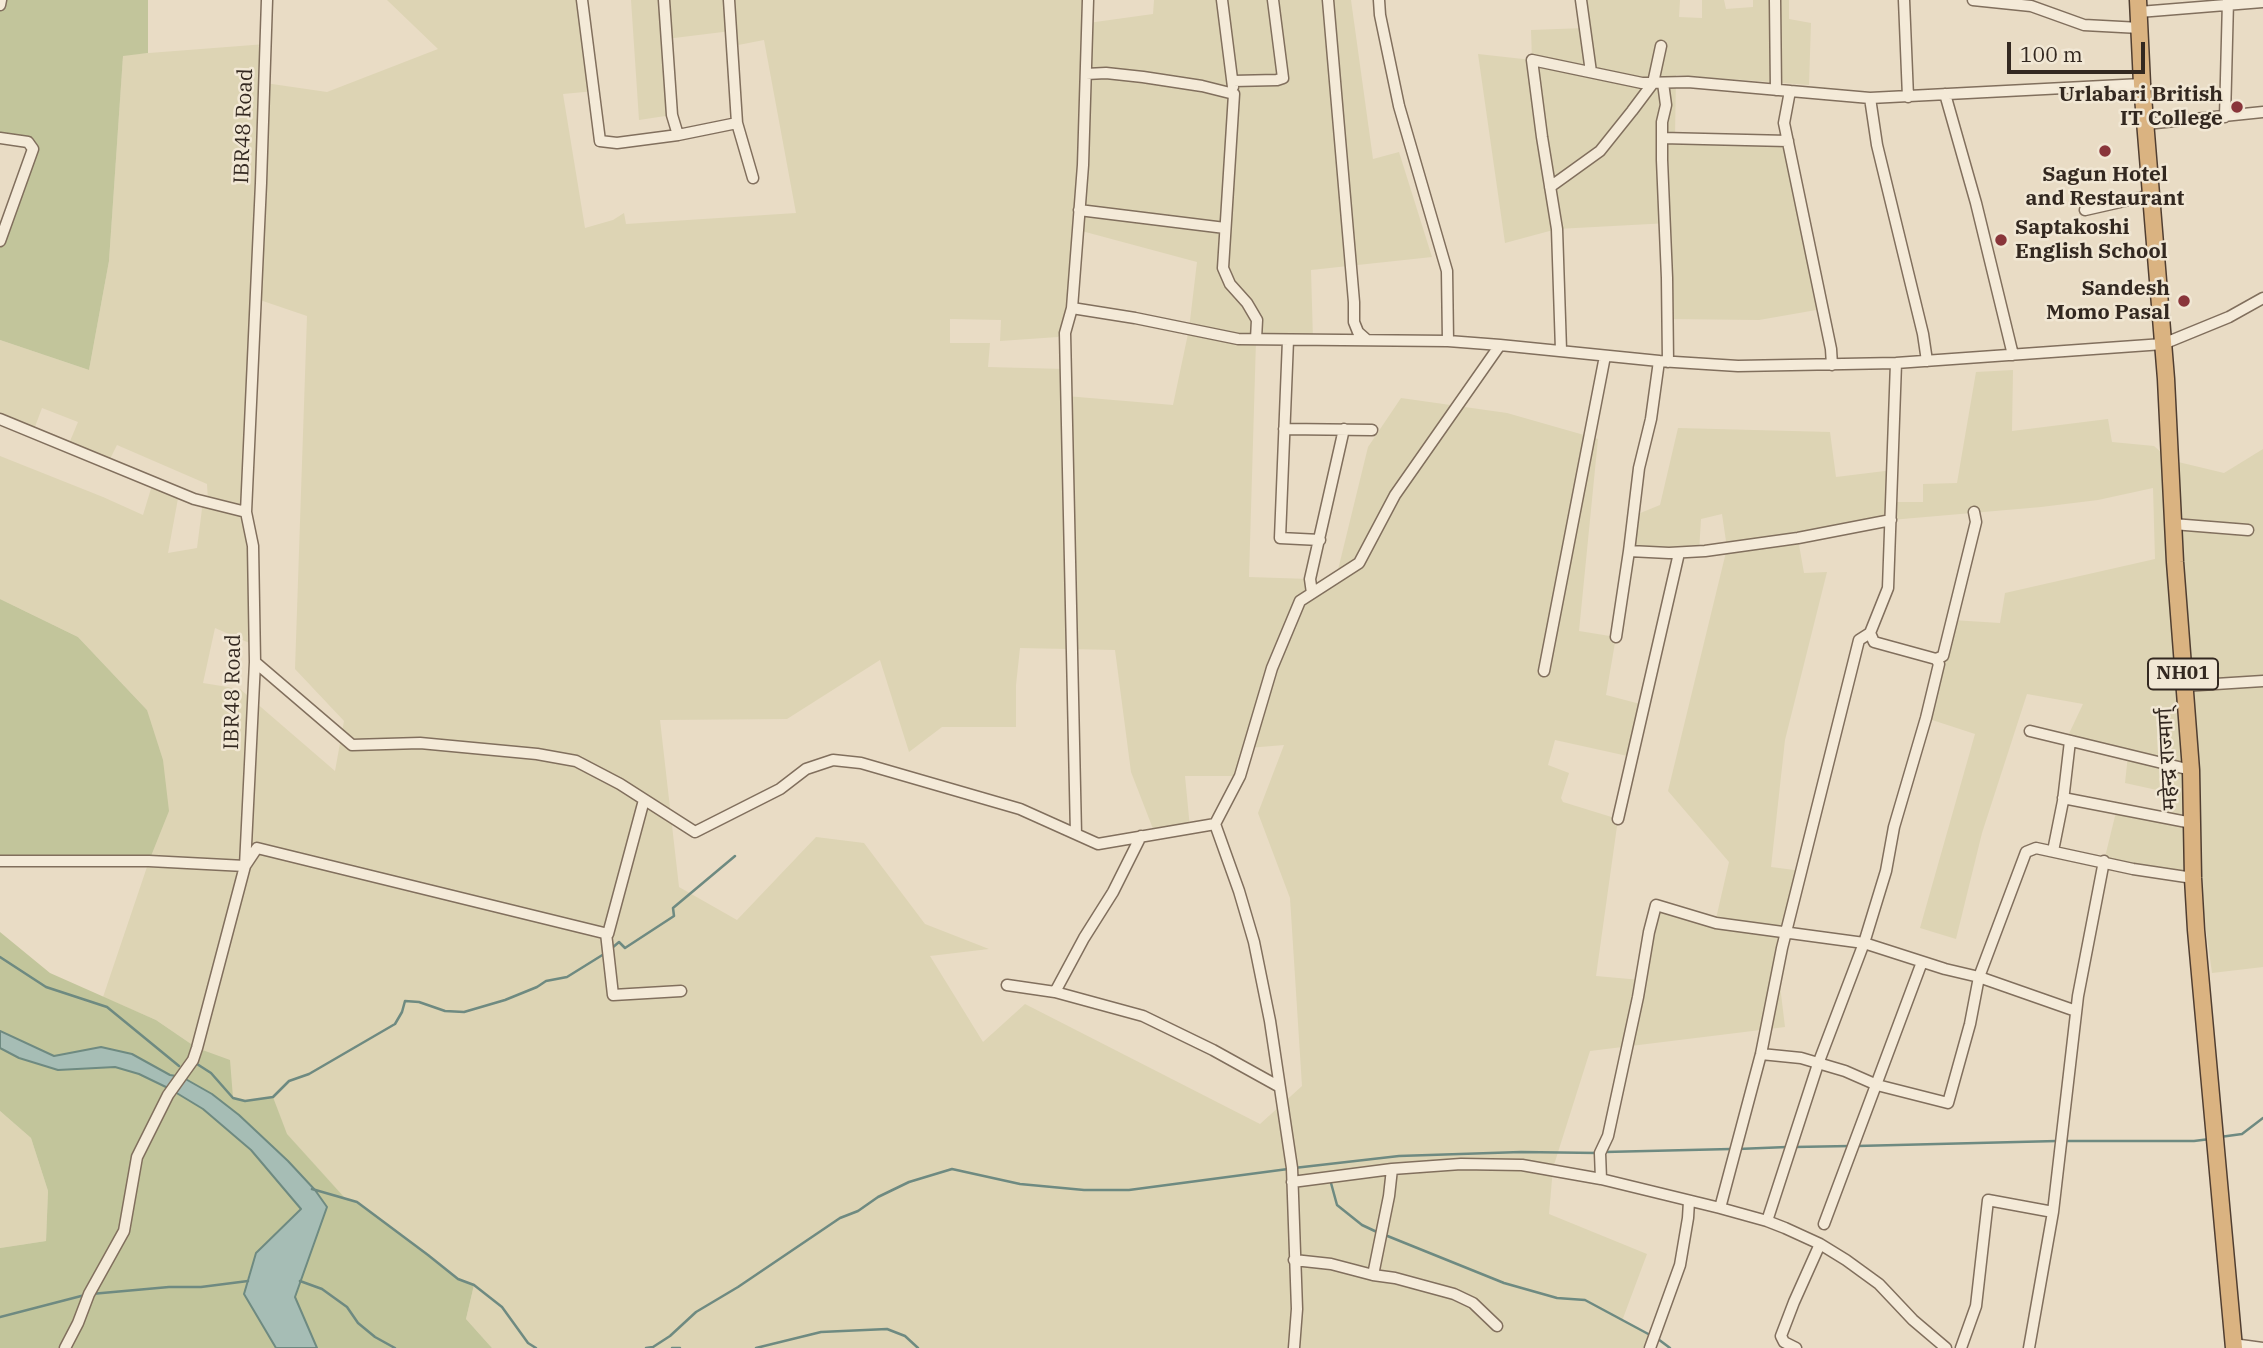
<!DOCTYPE html>
<meta charset="utf-8">
<style>
body{margin:0}
#map{position:relative;width:2263px;height:1348px;overflow:hidden;background:#e9dcc5;font-family:"IBM Plex Serif",serif}
canvas{display:block}
.scale{position:absolute;left:2007px;top:42px;width:138px;height:32px;box-sizing:border-box;border:4px solid #332820;border-top:0;padding-left:9px;font-size:21px;line-height:24px;white-space:nowrap;color:#332820;-webkit-text-stroke:5px #f1e7d4;paint-order:stroke}
</style>
<div id="map">
<canvas width="2263" height="1348"></canvas>
<div class="scale">100 m</div>
</div>
<script>
const context = document.querySelector('canvas').getContext('2d');
context.lineJoin = 'round';
function fill(path, color) { context.fillStyle = color; context.fill(path, 'evenodd'); }
const toPath = rows => new Path2D(rows.map(r => 'M' + r).join(''));
function strokePath(path, color, width, dash) { context.strokeStyle = color; context.lineWidth = width; context.lineCap = dash ? 'butt' : 'round'; context.setLineDash(dash || []); context.stroke(path); }
function label(font, color, halo, rows, align = 'center') {
  context.font = font + ' "IBM Plex Serif","Noto Sans Devanagari",serif'; context.lineWidth = 5; context.setLineDash([]); context.textBaseline = 'middle'; context.strokeStyle = halo; context.fillStyle = color; for (const [text, x, y, turn = 0] of rows) {
    context.save(); context.translate(x, y); context.rotate((+turn || 0) * Math.PI / 180); context.textAlign = isNaN(turn) ? turn : align; if (halo) context.strokeText(text, 0, 0); context.fillText(text, 0, 0); context.restore();
  }
}
fill(toPath([
 [387,0,582,0,595,91,563,94,585,228,613,220,624,213,626,224,796,213,764,40,733,46,731,31,666,39,672,115,639,120,631,0,1088,0,1088,23,1153,14,1154,0,1351,0,1373,159,1399,152,1432,257,1311,270,1313,340,1256,340,1249,577,1310,579,1312,592,1336,578,1368,447,1401,398,1507,413,1598,439,1579,631,1616,637,1606,695,1644,705,1632,757,1555,740,1548,765,1569,773,1561,798,1563,802,1618,819,1596,976,1641,980,1656,905,1715,923,1729,862,1668,791,1727,548,1722,514,1701,519,1699,552,1629,551,1633,516,1660,505,1678,428,1830,432,1836,477,1893,470,1892,502,1923,502,1923,484,1957,483,1976,372,2013,370,2012,431,2108,419,2112,442,2154,446,2170,460,2224,473,2263,449,2263,967,2212,973,2199,878,2104,861,2117,808,2162,817,2166,792,2125,783,2128,755,2066,740,2083,704,2027,694,1982,833,1956,939,1920,928,1975,734,1926,718,1952,620,2000,623,2005,593,2155,559,2153,488,2098,500,2041,507,1891,520,1798,539,1804,573,1827,572,1785,740,1771,867,1802,871,1778,969,1785,1027,1590,1051,1553,1168,1549,1214,1647,1254,1622,1321,1655,1337,1650,1348,492,1348,466,1319,474,1285,458,1279,428,1255,358,1202,345,1198,286,1134,273,1097,245,1101,233,1098,197,1048,156,1020,103,997,149,861,147,710,78,637,0,599,0,456,103,497,143,515,153,482,179,493,168,553,197,548,203,501,208,501,207,484,117,445,108,463,68,446,78,422,42,408,33,432,0,419,0,340,89,370,109,261,123,55,266,44,265,83,327,92,438,49],
 [1078,230,1197,262,1189,329,1173,405,1066,396,1065,369,988,367,990,343,950,343,950,319,1001,320,1000,341,1058,337,1065,330],
 [257,299,307,316,295,669,344,721,335,771,240,689,203,683,215,628,254,645,246,512],
 [1020,648,1115,650,1131,772,1155,834,1190,828,1185,776,1240,776,1248,748,1284,745,1258,813,1290,898,1302,1086,1260,1124,1025,1004,983,1042,930,956,989,949,925,924,864,843,816,837,737,920,679,887,660,720,787,719,880,660,909,752,942,727,1016,727,1016,685],
 [1581,0,1680,0,1679,17,1702,18,1702,0,1724,0,1726,9,1753,7,1753,0,1789,0,1789,19,1811,23,1809,85,1676,75,1675,138,1788,141,1822,309,1759,320,1668,319,1669,223,1557,229,1505,243,1478,54,1532,60,1531,30,1585,28],
 [0,1111,31,1138,48,1191,46,1241,0,1248]
]), '#ddd4b4');
fill(toPath([
 [0,0,148,0,148,53,123,56,109,261,89,370,0,340,0,241,33,149,28,142,0,138],
 [0,599,78,637,147,710,163,760,169,811,149,861,0,861],
 [0,932,50,973,156,1020,197,1048,230,1060,233,1098,245,1101,273,1097,287,1134,345,1198,357,1202,428,1255,457,1279,474,1285,466,1319,492,1348,317,1348,295,1297,327,1207,182,1078,171,1075,132,1054,101,1047,54,1056,0,1031],
 [0,1048,19,1058,58,1070,115,1067,139,1074,170,1089,203,1109,251,1150,302,1209,256,1253,247,1281,244,1294,276,1348,0,1348,0,1248,46,1241,48,1191,31,1138,0,1111]
]), '#c2c59b');
const water = toPath([
 [0,1031,54,1056,101,1047,132,1054,170,1075,182,1077,212,1094,239,1115,288,1161,315,1190,327,1207,295,1297,317,1348,276,1348,244,1294,256,1253,301,1209,251,1150,203,1109,170,1089,139,1074,115,1067,58,1070,19,1058,0,1048,0,1031]
]);
fill(water, '#a6bdb5');
strokePath(water, '#6e8a81', 2);
strokePath(toPath([
 [612,948,619,942,625,948,674,916,673,908,735,856],
 [0,957,46,987,107,1007,179,1066],
 [197,1064,211,1073,233,1098,245,1101,273,1097,289,1081,309,1074,395,1024,402,1012,405,1001,419,1002,445,1011,464,1012,505,1000,537,987,546,981,567,977,604,954],
 [2220,1137,2242,1134,2263,1118],
 [2063,1141,2194,1141,2210,1139],
 [1857,1146,2057,1141],
 [1794,1147,1850,1146],
 [1738,1149,1787,1147],
 [1605,1152,1731,1149],
 [1294,1168,1399,1156,1521,1152,1598,1153],
 [1331,1183,1337,1205,1362,1225,1379,1233],
 [312,1189,357,1202,428,1255,458,1279,474,1285,502,1307,528,1343,536,1348],
 [1385,1235,1504,1283,1557,1298,1585,1300,1652,1336],
 [300,1281,322,1289,347,1307,358,1323,375,1337,395,1348],
 [91,1294,169,1287,201,1287,248,1281],
 [0,1317,85,1295],
 [1658,1339,1670,1348],
 [646,1348,653,1347,670,1336,696,1312,738,1287,840,1218,858,1211,878,1197,909,1182,952,1169,1020,1184,1084,1190,1129,1190,1288,1169],
 [672,1348,680,1348],
 [756,1348,821,1332,887,1329,905,1336,918,1348]
]), '#6e8a81', 2.5);
const minor = toPath([
 [582,0,600,141,617,143,678,135],
 [664,0,672,115,678,135,737,123],
 [729,0,737,123,753,178],
 [1222,0,1233,87],
 [1328,0,1354,302,1354,322,1358,332,1367,340],
 [1379,0,1380,15,1399,106,1447,271,1448,341],
 [1581,0,1591,72],
 [1775,0,1776,90],
 [1904,0,1908,97],
 [1973,0,2031,6,2084,25,2140,28],
 [0,5,1,0],
 [2139,12,2263,2],
 [1086,74,1106,73,1143,77,1202,86,1234,94,1223,268,1230,284,1247,303,1257,320,1256,339],
 [1233,81,1277,80,1283,78,1273,0],
 [1663,83,1666,105,1662,122,1662,160,1667,278,1668,362],
 [1790,91,1784,123,1831,349,1832,365],
 [1945,94,1976,203,2013,355],
 [1870,98,1877,145,1923,334,1927,361],
 [2225,117,2228,1],
 [2146,124,2263,112],
 [0,138,28,142,33,149,0,241],
 [1662,138,1788,141],
 [1550,187,1600,151,1632,111,1653,83,1661,46],
 [1079,210,1225,228],
 [2085,210,2151,195],
 [1072,308,1135,318,1238,339,1448,341,1500,345],
 [1288,340,1280,538,1320,540],
 [1561,350,1557,229,1542,137,1532,60,1642,83,1688,82,1870,98,2142,84],
 [1659,361,1651,419,1639,468,1629,551,1669,553,1705,551,1798,538,1891,520],
 [0,419,194,499,246,512],
 [1284,429,1372,430],
 [2173,524,2248,530],
 [1312,593,1310,579,1344,429],
 [1616,637,1629,551],
 [1936,659,1943,656,1976,522,1974,512],
 [255,662,352,745,420,743,537,754,576,761,620,784,695,832,780,789,806,769,833,760,861,763,1020,809,1098,844,1215,824,1240,776,1272,668,1300,601,1359,563,1395,495,1500,345,1659,361,1738,366,1896,363,2163,344,2229,317,2263,298],
 [1544,671,1605,356],
 [2184,686,2263,681],
 [2030,731,2191,770],
 [2063,798,2192,823],
 [1618,819,1679,553],
 [1215,824,1239,891,1254,942,1270,1021,1292,1168,1297,1309,1294,1348],
 [1076,834,1065,333,1072,308,1083,165,1088,0],
 [2053,851,2063,801,2070,741],
 [0,861,149,861,245,866,257,848,608,934,644,800],
 [606,933,613,995,681,991],
 [1007,985,1055,992,1143,1016,1213,1050,1278,1086],
 [1055,992,1084,938,1113,892,1141,836],
 [1761,1054,1801,1058,1845,1071,1877,1085,1948,1103,1970,1024,1979,977,2076,1011],
 [1392,1169,1389,1196,1373,1275,1395,1278,1454,1294,1473,1303,1497,1326],
 [1601,1179,1600,1153,1608,1136,1638,997,1649,932,1656,905,1716,923,1864,943,1945,969,1979,977,2026,852,2036,848,2133,869,2193,878],
 [1292,1182,1392,1169,1461,1164,1522,1165,1601,1179,1720,1208,1767,1221,1785,1228,1820,1244,1846,1260,1879,1284,1913,1320,1946,1348],
 [1720,1208,1761,1054,1782,948,1859,640,1870,633,1888,588,1896,363],
 [2053,1212,2078,996,2104,861],
 [1767,1221,1818,1064,1864,943,1886,871,1894,827,1926,718,1939,664,1936,659,1874,642,1870,633],
 [1824,1224,1922,962],
 [1294,1260,1331,1264,1373,1275],
 [2233,1344,2263,1348],
 [65,1348,78,1323,89,1294,124,1231,137,1157,168,1095,193,1060,197,1048,245,866,255,662,253,546,246,512,261,183,267,0],
 [1650,1348,1680,1265,1688,1218,1689,1201],
 [1796,1348,1784,1342,1781,1336,1794,1302,1820,1244],
 [1961,1348,1976,1306,1988,1200,2053,1212,2029,1348]
]);
const trunk = toPath([
 [2138,0,2142,84,2166,379,2175,562,2191,770,2193,878,2196,930,2234,1348]
]);
strokePath(minor, '#816f5d', 13);
strokePath(trunk, '#503e31', 19);
strokePath(minor, '#f4ead8', 10);
strokePath(trunk, '#dab381', 16);
for (const [x, y, r, color] of [
 [2237,107,7,"#89353a"],
 [2105,151,7,"#89353a"],
 [2001,240,7,"#89353a"],
 [2184,301,7,"#89353a"]
]) { const dot = new Path2D(); dot.arc(x, y, r, 0, 2 * Math.PI); context.fillStyle = color; context.fill(dot); strokePath(dot, '#f1e7d4', 2.5); }
for (const [x, y, w] of [
 [2183,674,70]
]) { const box = new Path2D(); box.roundRect(x - w / 2, y - 15.5, w, 31, 5); context.fillStyle = '#f1e7d4'; context.fill(box); strokePath(box, '#332820', 2); }
label('bold 19px', '#332820', null, [
 ["NH01",2183,674]
]);
label('bold 21px', '#332820', '#f1e7d4', [
 ["Urlabari British",2223,95],
 ["IT College",2223,119],
 ["Sagun Hotel",2105,175,"center"],
 ["and Restaurant",2105,199,"center"],
 ["Saptakoshi",2015,228,"left"],
 ["English School",2015,252,"left"],
 ["Sandesh",2170,289],
 ["Momo Pasal",2170,313]
], 'right');
label('21px', '#332820', '#f1e7d4', [
 ["IBR48 Road",244,126,-88],
 ["IBR48 Road",233,692,-89],
 ["महेन्द्र राज्मार्ग्",2168,759,-93]
]);
</script>
